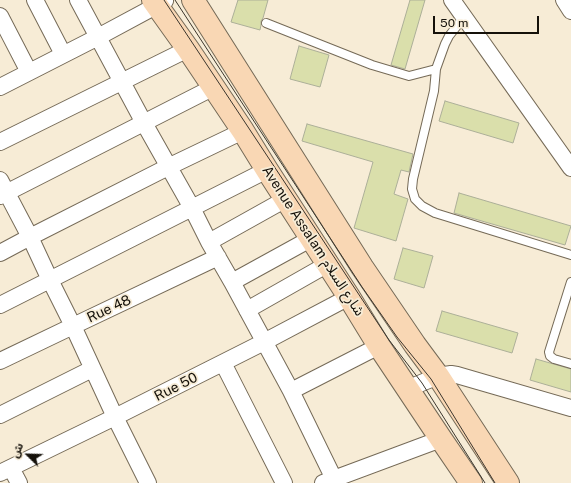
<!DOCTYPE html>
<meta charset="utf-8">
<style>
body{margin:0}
#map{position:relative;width:571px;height:483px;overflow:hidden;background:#f7ecd6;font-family:"Public Sans","Noto Sans Arabic",sans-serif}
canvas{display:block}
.north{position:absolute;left:8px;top:435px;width:40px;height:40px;-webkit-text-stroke:3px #f7ecd6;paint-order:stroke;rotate:293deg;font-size:11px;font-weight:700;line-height:16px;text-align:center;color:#15110a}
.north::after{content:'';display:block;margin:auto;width:14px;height:18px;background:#15110a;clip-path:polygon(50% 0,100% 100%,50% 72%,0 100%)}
.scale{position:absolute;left:433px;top:16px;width:106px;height:18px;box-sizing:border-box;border:2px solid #15110a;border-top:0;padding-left:5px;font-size:12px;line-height:14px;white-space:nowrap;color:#15110a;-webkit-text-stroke:3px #f7ecd6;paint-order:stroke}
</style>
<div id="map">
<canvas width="571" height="483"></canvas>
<div class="north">ش</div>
<div class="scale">50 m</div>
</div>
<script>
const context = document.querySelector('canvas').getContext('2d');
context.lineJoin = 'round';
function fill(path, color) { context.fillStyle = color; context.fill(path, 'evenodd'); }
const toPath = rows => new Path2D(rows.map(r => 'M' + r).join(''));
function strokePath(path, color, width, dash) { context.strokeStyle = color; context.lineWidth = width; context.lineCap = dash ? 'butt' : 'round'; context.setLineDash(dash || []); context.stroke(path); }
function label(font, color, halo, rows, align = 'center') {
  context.font = font + ' "Public Sans","Noto Sans Arabic",sans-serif'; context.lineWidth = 3.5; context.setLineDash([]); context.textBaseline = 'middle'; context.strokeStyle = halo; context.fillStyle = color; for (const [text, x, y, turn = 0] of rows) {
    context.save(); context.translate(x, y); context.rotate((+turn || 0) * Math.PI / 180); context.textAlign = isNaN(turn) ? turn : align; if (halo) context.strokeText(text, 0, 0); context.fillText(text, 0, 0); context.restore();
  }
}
const building = toPath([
 [238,0,268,0,263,18,261,21,261,25,260,30,231,22,238,0],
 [410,0,425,0,405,69,391,65,410,0],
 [299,46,329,55,320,87,290,79,299,46],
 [445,101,519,123,513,143,439,121,445,101],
 [307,124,413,154,409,172,401,170,394,194,408,199,396,241,354,228,373,162,302,141,307,124],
 [459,193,571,226,565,245,454,213,459,193],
 [403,248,433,256,424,288,394,279,403,248],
 [442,311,518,333,512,353,436,331,442,311],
 [536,359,571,369,571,392,530,380,536,359]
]);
fill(building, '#dadfab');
strokePath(building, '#acaf98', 1);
const service = toPath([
 [266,23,372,65,409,76,436,69,445,44,449,36,464,17],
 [436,69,434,91,413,179,412,189,415,199,422,206,435,213,571,255],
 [571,282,549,352,550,356,554,359,571,364]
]);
const minor = toPath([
 [35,0,63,54],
 [78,0,144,123,192,208,209,242,232,282,291,391,334,479],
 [452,0,571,168],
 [564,0,571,11],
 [0,16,29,72],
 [0,87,98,37,165,1],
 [0,142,188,49],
 [0,180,30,237,50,280,73,326,115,417,148,483],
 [0,196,214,87],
 [209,242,286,199],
 [0,253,30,237,168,167,243,131],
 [232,282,312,238],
 [0,305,267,170],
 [247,310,328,264],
 [0,361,73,326,218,257],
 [223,363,284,483],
 [407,389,438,376,451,374,457,375,571,408],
 [291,391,379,346],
 [0,415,92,369],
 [11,468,19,483],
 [0,473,115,417,264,342,349,297],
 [323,483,441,439]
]);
const secondary = toPath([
 [153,0,188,49,243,131,267,170,349,297,379,346,441,439,471,483],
 [193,0,362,267,415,345,438,376,508,483]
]);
strokePath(service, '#756a57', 10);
strokePath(minor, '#756a57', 18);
strokePath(secondary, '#756a57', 24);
strokePath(service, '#fff', 8);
strokePath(minor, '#fff', 16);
strokePath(secondary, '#f9d7b4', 22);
strokePath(toPath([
 [164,0,389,340,422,383,485,483],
 [175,0,362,287,397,337,431,379,495,483]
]), '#3c362d', 1);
label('14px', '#15110a', '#f7ecd6', [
 ["Avenue Assalam شارع السلام",313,241,57],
 ["Rue 48",109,309,-25],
 ["Rue 50",176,387,-27]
]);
</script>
